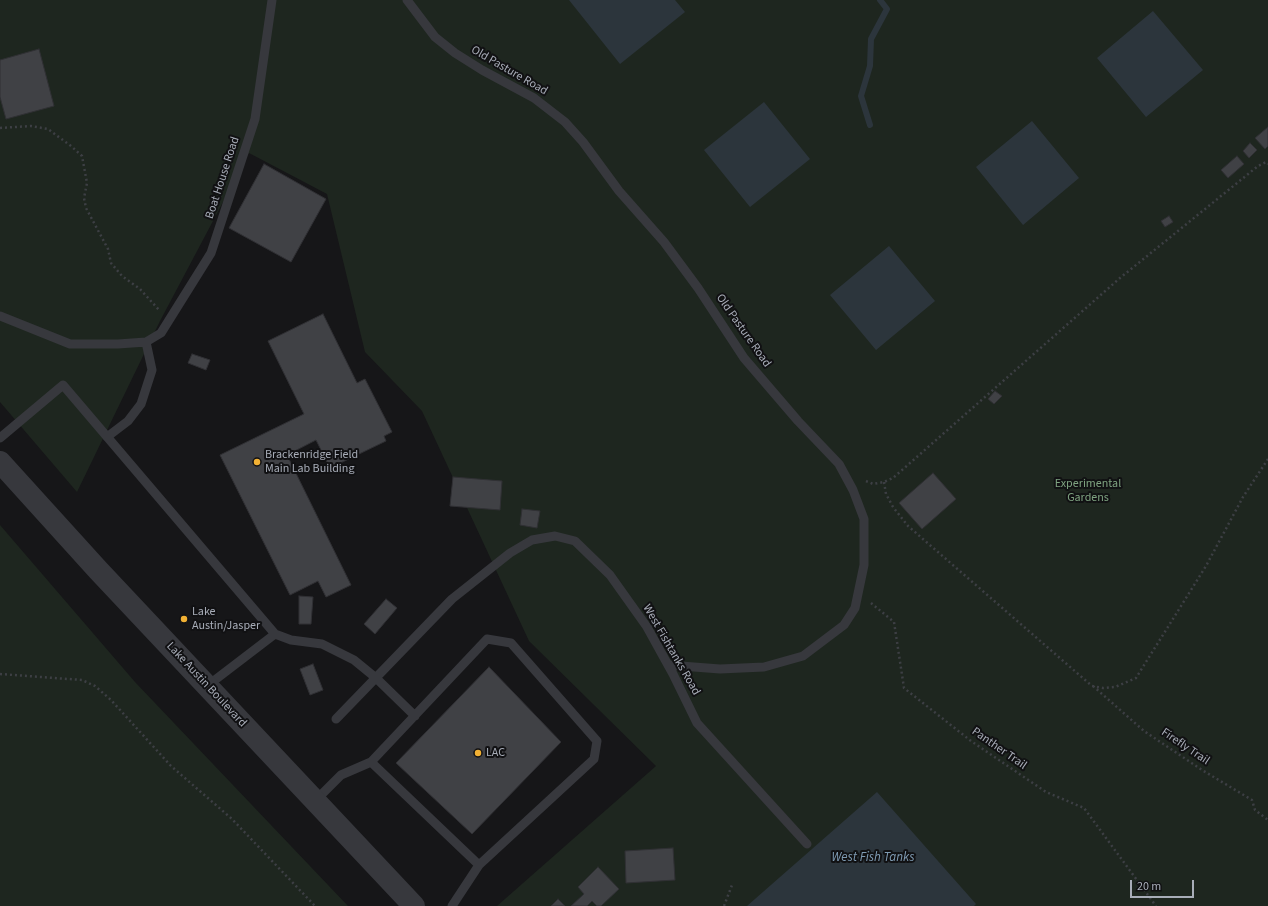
<!DOCTYPE html>
<style>
body{margin:0}
#map{position:relative;width:1268px;height:906px;overflow:hidden;background:#161618;font-family:"Source Sans 3",sans-serif}
canvas{display:block}
.scale{position:absolute;left:1130px;top:880px;width:64px;height:18px;box-sizing:border-box;border:2px solid #a8adb8;border-top:0;padding-left:5px;font-size:12px;line-height:14px;white-space:nowrap;color:#a8adb8;-webkit-text-stroke:3px #111113;paint-order:stroke}
</style>
<div id="map">
<canvas width="1268" height="906"></canvas>
<div class="scale">20 m</div>
</div>
<script>
const context = document.querySelector('canvas').getContext('2d');
context.lineJoin = 'round';
function fill(path, color) { context.fillStyle = color; context.fill(path, 'evenodd'); }
const toPath = rows => new Path2D(rows.map(r => 'M' + r).join(''));
function strokePath(path, color, width, dash) { context.strokeStyle = color; context.lineWidth = width; context.lineCap = dash ? 'butt' : 'round'; context.setLineDash(dash || []); context.stroke(path); }
function label(font, color, halo, rows, align = 'center') {
  context.font = font + ' "Source Sans 3",sans-serif'; context.lineWidth = 4; context.setLineDash([]); context.textBaseline = 'middle'; context.strokeStyle = halo; context.fillStyle = color; for (const [text, x, y, turn = 0] of rows) {
    context.save(); context.translate(x, y); context.rotate((+turn || 0) * Math.PI / 180); context.textAlign = isNaN(turn) ? turn : align; if (halo) context.strokeText(text, 0, 0); context.fillText(text, 0, 0); context.restore();
  }
}
fill(toPath([
 [0,0,1268,0,1268,906,497,906,656,766,529,641,422,411,365,352,327,194,249,153,160,321,77,492,0,402],
 [0,525,135,682,348,906,0,906]
]), '#1e261f');
fill(toPath([
 [569,0,675,0,685,12,620,64],
 [1153,11,1203,70,1146,117,1097,58],
 [764,102,810,159,750,207,704,150],
 [1032,121,1079,178,1023,225,976,167],
 [889,246,935,301,876,350,830,295],
 [877,792,976,904,974,906,747,906]
]), '#2c353c');
strokePath(toPath([
 [870,125,861,96,870,66,871,39,887,9,880,0]
]), '#2c353c', 6);
const building = toPath([
 [39,49,54,106,6,119,0,97,0,60,39,49],
 [1268,127,1268,146,1265,149,1255,138,1268,127],
 [1250,143,1257,150,1249,158,1243,151,1250,143],
 [1237,156,1244,164,1228,178,1221,170,1237,156],
 [264,164,326,199,291,262,229,228,264,164],
 [1169,216,1173,222,1165,227,1161,221,1169,216],
 [323,314,357,383,365,379,392,432,384,436,386,441,330,468,316,440,287,455,351,585,326,597,318,581,290,595,220,455,304,414,268,341,323,314],
 [192,354,210,360,206,370,188,363,192,354],
 [995,391,1002,396,994,404,988,399,995,391],
 [933,473,956,499,922,529,899,503,933,473],
 [453,477,502,481,500,510,450,506,453,477],
 [522,509,540,511,537,528,520,525,522,509],
 [299,596,313,597,311,624,299,624,299,596],
 [386,599,397,608,375,634,364,624,386,599],
 [313,664,323,690,310,695,300,669,313,664],
 [489,667,561,742,472,834,396,763,489,667],
 [673,848,675,880,626,883,625,851,673,848],
 [598,867,619,889,601,906,597,906,592,901,587,906,571,906,584,894,578,887,598,867],
 [558,899,565,906,551,906,558,899]
]);
fill(building, '#404145');
strokePath(building, '#303034', 1);
strokePath(toPath([
 [0,128,31,126,48,129,71,146,82,156,87,183,84,198,86,208,108,249,111,263,122,276,140,289,159,310],
 [866,481,873,484,884,482,893,478,1120,278,1258,166,1266,162,1268,164],
 [884,482,886,494,893,507,908,526,1092,686,1103,688,1115,687,1136,678,1206,566,1243,497,1268,459],
 [871,603,894,622,904,688,971,741,1046,792,1084,808,1156,906],
 [0,674,82,680,95,686,111,700,171,766,232,819,315,906],
 [1093,686,1144,731,1202,770,1252,800,1255,810,1268,820],
 [724,906,732,885]
]), '#3d3f44', 2.5, [2, 3]);
strokePath(toPath([
 [407,0,435,37,455,53,482,70,534,98,565,122,583,142,619,191,664,242,698,288,744,358,798,421,839,464,853,490,864,519,864,565,855,608,844,625,803,656,764,667,720,669,668,665],
 [0,316,70,344,118,344,146,342,161,333,211,253,255,119,272,0],
 [107,437,128,421,141,404,152,370,146,342],
 [0,438,63,385,275,634,291,640,322,644,354,660,376,678,415,716],
 [207,686,275,634],
 [336,719,452,599,510,553,532,540,555,536,575,541,610,575,647,627,673,674,697,723,807,844],
 [371,762,479,865],
 [315,801,341,775,371,762,487,639,511,643,597,741,594,759,479,865,452,906]
]), '#37383d', 9);
strokePath(toPath([
 [0,462,98,570,414,906]
]), '#37383d', 22);
for (const [x, y, r, color] of [
 [257,462,4,"#f2b134"],
 [184,619,4,"#f2b134"],
 [478,753,4,"#f2b134"]
]) { const dot = new Path2D(); dot.arc(x, y, r, 0, 2 * Math.PI); context.fillStyle = color; context.fill(dot); strokePath(dot, '#111113', 1.5); }
label('12px', '#a8adb8', '#111113', [
 ["Old Pasture Road",509,71,30],
 ["Boat House Road",223,178,-72],
 ["Old Pasture Road",743,331,55],
 ["West Fishtanks Road",671,650,60],
 ["Lake Austin Boulevard",206,685,47],
 ["Firefly Trail",1185,747,34],
 ["Panther Trail",999,749,35]
]);
label('12px', '#a8adb8', '#111113', [
 ["Brackenridge Field",265,455],
 ["Main Lab Building",265,469],
 ["Lake",192,612],
 ["Austin/Jasper",192,626],
 ["LAC",486,753]
], 'left');
label('12px', '#7fa381', '#111113', [
 ["Experimental",1088,484],
 ["Gardens",1088,498]
]);
label('italic 13px', '#7f9bb3', '#111113', [
 ["West Fish Tanks",873,858]
]);
</script>
